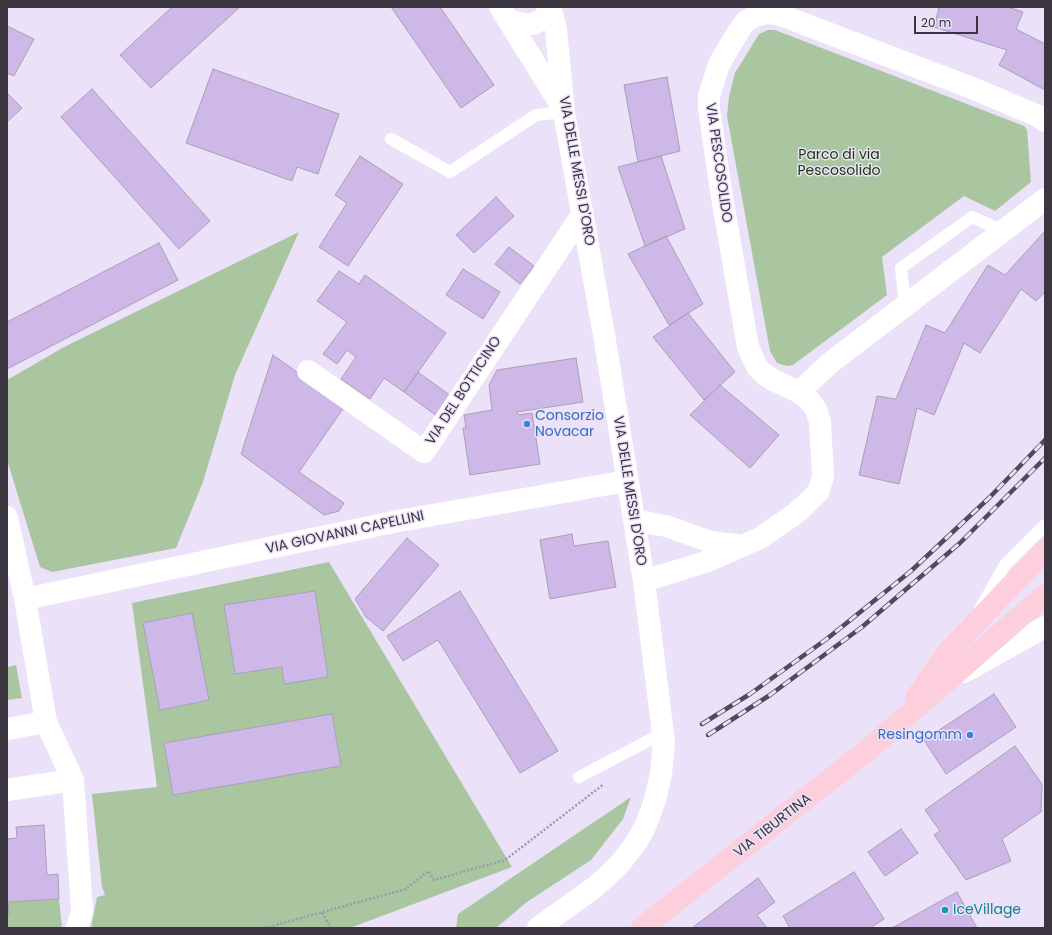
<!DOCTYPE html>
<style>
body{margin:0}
#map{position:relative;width:1052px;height:935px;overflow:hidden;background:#ebe1f9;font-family:Poppins,sans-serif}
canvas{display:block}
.frame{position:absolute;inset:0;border:8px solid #3a353f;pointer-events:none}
.scale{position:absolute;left:914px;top:16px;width:64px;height:18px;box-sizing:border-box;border:2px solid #3a353f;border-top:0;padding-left:5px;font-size:12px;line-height:14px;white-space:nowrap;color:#3a353f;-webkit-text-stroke:3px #ebe1f9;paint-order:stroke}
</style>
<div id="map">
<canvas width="1052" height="935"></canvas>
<div class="frame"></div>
<div class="scale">20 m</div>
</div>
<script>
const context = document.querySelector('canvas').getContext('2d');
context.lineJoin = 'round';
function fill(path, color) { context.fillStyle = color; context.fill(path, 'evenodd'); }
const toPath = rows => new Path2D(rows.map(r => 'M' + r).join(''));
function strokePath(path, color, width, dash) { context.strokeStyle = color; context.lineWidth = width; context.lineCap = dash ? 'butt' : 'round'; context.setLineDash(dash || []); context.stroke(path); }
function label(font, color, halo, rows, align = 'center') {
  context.font = font + ' Poppins,sans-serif'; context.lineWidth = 3; context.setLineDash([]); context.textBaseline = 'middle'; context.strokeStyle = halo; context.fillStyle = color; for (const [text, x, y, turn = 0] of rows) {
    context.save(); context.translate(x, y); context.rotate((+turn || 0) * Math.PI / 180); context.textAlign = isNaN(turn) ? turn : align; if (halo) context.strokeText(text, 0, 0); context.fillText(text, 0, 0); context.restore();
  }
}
fill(toPath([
 [768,30,775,30,1024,126,1027,130,1031,182,995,211,964,196,882,257,887,295,793,365,787,366,777,363,770,351,727,116,729,97,735,73,759,34],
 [299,232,235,375,203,482,176,548,52,572,40,567,7,460,7,380,66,346],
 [329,562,512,867,350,928,91,928,97,897,105,895,102,887,92,794,157,787,132,603],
 [315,591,328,677,284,683,282,667,235,674,225,605],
 [191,613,209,700,160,710,143,623],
 [332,714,341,766,173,795,164,743],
 [16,665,22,698,7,700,7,667],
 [631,797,623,819,591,860,527,902,496,928,456,928,458,914],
 [59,899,62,928,7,928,7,915,9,915,8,902]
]), '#a9c6a1');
const building = toPath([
 [172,7,240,7,151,88,120,55,172,7],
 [391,7,440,7,494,85,461,108,391,7],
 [931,7,1008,7,1023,12,1016,29,1045,44,1045,90,999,65,1007,50,934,27,939,8,931,7],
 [7,26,34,39,14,76,7,73,7,26],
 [213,69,339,114,318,174,297,167,292,181,186,143,213,69],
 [667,77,680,151,638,162,624,85,667,77],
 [92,89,210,221,179,249,61,117,92,89],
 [7,93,22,108,7,122,7,93],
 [360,156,403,184,348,266,319,247,347,203,335,195,360,156],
 [661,156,685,229,645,246,618,167,661,156],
 [496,197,514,216,474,253,456,235,496,197],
 [1045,231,1045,292,1036,301,1021,289,980,353,964,343,934,415,917,408,899,484,859,475,877,396,896,399,926,325,945,333,988,265,1005,275,1045,231],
 [666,236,703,304,669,325,628,254,666,236],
 [159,243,178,280,7,369,7,322,159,243],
 [509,247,534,266,520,284,495,264,509,247],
 [463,269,500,292,483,319,446,295,463,269],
 [339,271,359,284,365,275,446,333,404,392,384,378,370,399,341,379,356,357,347,350,337,364,323,354,347,322,317,301,339,271],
 [688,313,735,372,704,400,653,337,688,313],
 [273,355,345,406,299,472,344,503,339,511,324,515,241,454,273,355],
 [576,358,583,402,517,412,518,415,532,413,540,464,470,475,463,428,466,428,464,415,492,410,489,385,497,370,576,358],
 [418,372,451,396,437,416,404,392,418,372],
 [720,385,779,435,750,468,690,415,720,385],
 [572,534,574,546,608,541,616,587,550,599,540,540,572,534],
 [407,538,439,565,383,631,366,617,355,599,407,538],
 [315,591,328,677,284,684,282,667,235,674,224,605,315,591],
 [460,591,558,751,520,773,438,640,403,661,387,636,460,591],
 [192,613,209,700,160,710,143,623,192,613],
 [994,694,1016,727,946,774,924,740,994,694],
 [332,714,341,766,173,795,164,743,332,714],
 [1015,746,1042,784,1041,812,1002,839,1011,861,966,880,934,835,940,831,925,810,1015,746],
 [44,825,47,875,58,874,59,899,8,902,9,915,7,915,7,839,17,838,16,827,44,825],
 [901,829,918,853,885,876,868,852,901,829],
 [854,872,884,919,870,928,790,928,783,916,854,872],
 [758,878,775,902,757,915,767,928,692,928,758,878],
 [957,892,977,928,892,928,957,892]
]);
fill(building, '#cdb8e8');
strokePath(building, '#a89fb5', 1);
strokePath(toPath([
 [322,913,331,928],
 [265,928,406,889,428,871,434,880,505,860,604,784]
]), '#9f98aa', 2.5, [2, 2]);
strokePath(toPath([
 [391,139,450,172,536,115,564,112],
 [905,305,901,268,972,217,1003,231],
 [980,609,1005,565,1045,525],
 [579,777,663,733]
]), '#fff', 12);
strokePath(toPath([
 [508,20,561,105],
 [308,371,424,452,583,213],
 [799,392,830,363,1045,199],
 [7,517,25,599,46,722,73,780,82,911,77,928],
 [634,520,666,526,711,542,743,546],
 [644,581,708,561,760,538,795,514,806,504,818,492,823,477,820,422,816,409,810,401,799,392,773,380,764,374,757,367,748,347,721,191,709,108,709,96,719,64,740,29,746,21,756,16,767,13,778,14,972,88,1038,116,1045,121],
 [25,599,398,521,627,481],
 [964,672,1045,627],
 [7,729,46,722],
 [7,790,73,780],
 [538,928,595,887,618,866,636,843,645,827,655,800,661,774,664,742,644,581,604,335,564,112,556,30,551,9]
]), '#fff', 22);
strokePath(toPath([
 [500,7,508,20,527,25,533,24,543,19,551,7]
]), '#fff', 22);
strokePath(toPath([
 [916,698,947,653,1045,550],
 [642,928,870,748,1045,595]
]), '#fdcedc', 22);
const rail = toPath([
 [702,724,750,694,828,638,911,571,989,498,1045,440],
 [708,735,770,695,862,627,960,543,1045,458]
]);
strokePath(rail, '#514b57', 4.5);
strokePath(rail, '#ebe1f9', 3, [9]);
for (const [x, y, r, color] of [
 [527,424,4,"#3f7fe0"],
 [970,735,4,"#3f7fe0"],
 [945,910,4,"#0f9aa8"]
]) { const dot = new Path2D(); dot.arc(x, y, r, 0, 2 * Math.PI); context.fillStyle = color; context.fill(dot); strokePath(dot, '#ebe1f9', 1.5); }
label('14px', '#16370b', '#ebe1f9', [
 ["Parco di via",839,155],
 ["Pescosolido",839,171]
]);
label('14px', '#3a353f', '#ebe1f9', [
 ["VIA PESCOSOLIDO",718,163,82],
 ["VIA DELLE MESSI D'ORO",576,171,80],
 ["VIA DEL BOTTICINO",464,391,-57],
 ["VIA DELLE MESSI D'ORO",629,491,81],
 ["VIA GIOVANNI CAPELLINI",345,533,-12],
 ["VIA TIBURTINA",773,826,-38]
]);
label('14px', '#366cbe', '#ebe1f9', [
 ["Consorzio",535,416],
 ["Novacar",535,432],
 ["Resingomm",962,735,"right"]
], 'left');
label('14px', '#0d838f', '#ebe1f9', [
 ["IceVillage",953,910]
], 'left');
</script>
